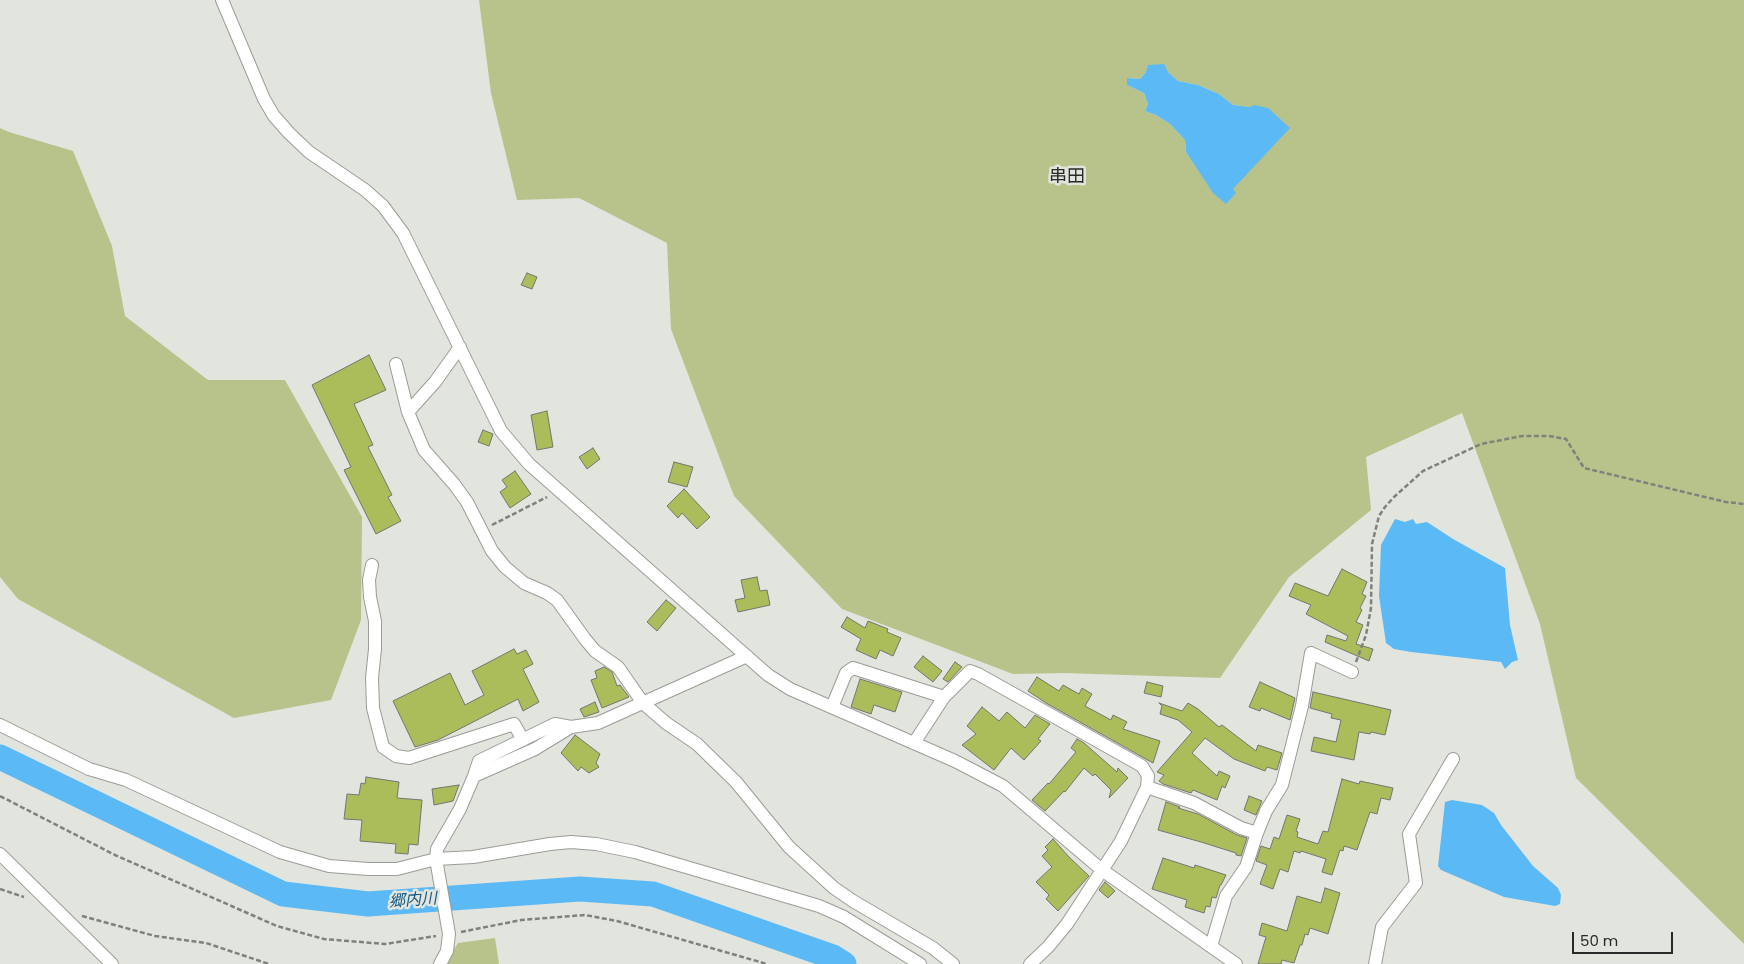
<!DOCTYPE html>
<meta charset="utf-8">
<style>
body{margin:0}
#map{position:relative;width:1744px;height:964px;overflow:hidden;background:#e2e4de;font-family:Poppins,sans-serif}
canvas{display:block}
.scale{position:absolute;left:1572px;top:932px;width:101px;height:22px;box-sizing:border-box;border:2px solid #292a28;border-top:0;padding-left:6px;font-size:15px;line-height:18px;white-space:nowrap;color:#292a28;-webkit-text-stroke:4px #e2e4de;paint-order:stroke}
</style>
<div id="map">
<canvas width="1744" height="964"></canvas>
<div class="scale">50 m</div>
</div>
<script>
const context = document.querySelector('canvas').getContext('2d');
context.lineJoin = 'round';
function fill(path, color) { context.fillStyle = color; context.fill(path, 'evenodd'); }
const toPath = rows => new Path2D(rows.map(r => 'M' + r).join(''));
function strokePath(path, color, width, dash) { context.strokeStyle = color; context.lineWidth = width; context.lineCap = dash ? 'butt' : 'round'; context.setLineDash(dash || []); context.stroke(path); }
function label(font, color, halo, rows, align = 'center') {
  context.font = font + ' Poppins,"Noto Sans JP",sans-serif'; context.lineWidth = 5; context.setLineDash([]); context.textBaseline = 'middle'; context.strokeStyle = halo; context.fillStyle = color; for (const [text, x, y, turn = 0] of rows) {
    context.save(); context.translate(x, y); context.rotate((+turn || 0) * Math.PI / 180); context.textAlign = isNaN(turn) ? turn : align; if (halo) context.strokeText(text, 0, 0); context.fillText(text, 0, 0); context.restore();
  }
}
fill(toPath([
 [479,0,1744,0,1744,944,1576,778,1540,624,1462,413,1366,457,1371,510,1289,577,1220,678,1063,673,1013,674,842,609,734,496,671,329,667,243,579,198,517,200,491,93],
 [1146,72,1168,72,1178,81,1198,85,1219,94,1233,105,1250,107,1233,189,1197,168,1186,152,1185,140,1170,124,1156,115,1145,111,1148,104,1144,93,1127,85,1128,78,1140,79],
 [0,128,9,132,73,151,112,246,125,316,208,380,285,380,362,517,361,620,331,700,234,718,18,599,0,577],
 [495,938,499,964,445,964,458,943]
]), '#b7c38a');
fill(toPath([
 [1164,64,1168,72,1178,81,1198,85,1219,94,1233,105,1250,107,1254,105,1268,108,1290,128,1233,189,1236,193,1226,204,1213,193,1186,152,1185,140,1170,124,1156,115,1145,111,1148,104,1144,93,1127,85,1127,78,1140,79,1146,72,1148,65],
 [1395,519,1405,522,1413,519,1416,524,1427,522,1453,539,1505,568,1510,625,1518,660,1512,662,1505,669,1501,662,1411,652,1394,649,1386,643,1379,596,1381,545],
 [1452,800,1482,805,1494,813,1501,825,1533,866,1558,888,1561,895,1560,904,1555,906,1504,897,1441,870,1438,866,1445,802]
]), '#5bbaf6');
strokePath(toPath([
 [0,757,283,894,368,904,580,889,653,894,833,957,844,964]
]), '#5bbaf6', 25);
const building = toPath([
 [527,273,537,277,532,289,521,285,527,273],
 [369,355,386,390,354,404,373,445,368,447,392,495,388,497,401,521,376,534,344,470,351,467,312,385,369,355],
 [547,411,553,447,537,450,531,415,547,411],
 [483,430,493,434,489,446,478,442,483,430],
 [593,448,600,459,587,469,579,457,593,448],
 [674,462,693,467,687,487,668,482,674,462],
 [515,471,531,494,510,508,500,492,507,487,502,480,515,471],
 [684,489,710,517,697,529,682,513,678,518,667,506,684,489],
 [1342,569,1367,582,1362,594,1366,596,1360,608,1362,610,1356,622,1363,625,1356,644,1373,649,1369,661,1325,642,1327,635,1346,641,1348,636,1306,614,1311,605,1289,596,1295,583,1328,596,1342,569],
 [757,577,760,591,767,590,770,605,738,612,735,600,745,598,741,580,757,577],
 [666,600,676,608,657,631,647,622,666,600],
 [847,617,865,628,868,621,888,629,887,632,901,638,893,656,880,650,876,659,856,650,861,639,841,627,847,617],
 [514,649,517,654,526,650,533,664,523,669,539,702,523,711,518,699,438,740,415,747,393,701,450,673,465,705,484,695,472,671,514,649],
 [923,656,942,671,933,682,914,667,923,656],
 [955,662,962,667,948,682,943,679,955,662],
 [604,667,612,672,617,686,620,685,629,697,602,708,591,680,597,678,595,671,604,667],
 [1037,677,1059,691,1063,685,1079,694,1082,688,1092,694,1085,706,1111,720,1113,715,1127,722,1123,729,1160,741,1153,763,1046,703,1028,691,1037,677],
 [860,679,902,692,895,712,874,705,871,714,851,707,860,679],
 [1147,682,1163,686,1161,697,1144,693,1147,682],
 [1260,682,1295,698,1290,720,1261,708,1260,711,1249,707,1260,682],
 [1313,692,1391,710,1385,735,1371,732,1370,734,1359,732,1354,760,1311,751,1314,737,1336,742,1341,720,1331,718,1332,714,1310,708,1313,692],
 [595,702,599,712,584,717,580,709,595,702],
 [1159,703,1182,711,1188,703,1198,709,1219,727,1222,725,1256,751,1258,745,1282,753,1277,770,1267,767,1265,771,1234,759,1205,738,1192,753,1217,776,1219,771,1230,776,1225,788,1222,786,1217,800,1193,790,1191,793,1163,784,1159,781,1164,775,1157,772,1192,732,1178,720,1160,714,1162,706,1159,703],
 [982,707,999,721,1007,712,1025,728,1035,715,1050,724,1038,739,1041,741,1024,760,1011,748,994,770,962,745,976,734,967,726,982,707],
 [575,735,600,754,596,763,599,767,589,773,581,767,578,771,561,753,575,735],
 [1077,739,1084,743,1117,772,1118,768,1128,778,1109,798,1111,790,1095,774,1093,776,1084,768,1065,792,1064,791,1045,811,1032,800,1048,783,1049,784,1076,752,1071,748,1077,739],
 [366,777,399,782,397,798,422,800,418,845,409,844,408,854,395,853,396,844,360,841,362,820,344,819,347,794,359,795,361,783,365,784,366,777],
 [1342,779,1359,784,1360,781,1393,788,1390,800,1381,798,1377,814,1370,812,1357,850,1344,846,1343,851,1340,850,1332,875,1322,872,1326,859,1301,851,1300,853,1294,851,1288,872,1280,869,1273,889,1260,884,1267,865,1256,861,1261,846,1270,849,1274,837,1279,839,1287,815,1300,819,1296,831,1298,832,1297,837,1318,844,1323,831,1328,832,1342,779],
 [459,785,453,801,434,805,432,789,459,785],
 [1249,796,1262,801,1256,815,1244,810,1249,796],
 [1166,802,1180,807,1178,808,1198,814,1237,835,1247,838,1241,856,1236,855,1236,853,1201,842,1158,830,1166,802],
 [1053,839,1069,857,1089,876,1058,911,1046,899,1049,895,1036,882,1052,867,1042,856,1048,850,1045,847,1053,839],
 [1163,858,1194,868,1195,865,1226,875,1221,885,1220,885,1216,898,1212,897,1210,907,1206,906,1204,913,1185,907,1187,900,1152,889,1163,858],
 [1105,882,1115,891,1108,898,1099,890,1105,882],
 [1325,888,1340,893,1328,934,1310,928,1308,935,1305,934,1302,945,1300,945,1294,963,1282,960,1281,964,1258,964,1266,937,1259,935,1262,923,1287,931,1297,896,1321,903,1325,888]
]);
fill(building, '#abbc5b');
strokePath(building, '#747570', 1);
const street = toPath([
 [222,0,264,99,274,116,289,133,309,152,365,190,383,206,403,233,501,431,529,464,768,675,790,689,955,761,1003,786,1102,870,1236,964],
 [396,364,408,412,424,450,454,484,467,502,492,551,505,567,524,583,547,593,557,600,585,639,595,651,618,667,643,703,666,723,697,744,736,782,789,847,834,888,853,901,933,948,953,964],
 [408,412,435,382,460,347],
 [372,565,369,580,370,597,375,621,375,649,372,678,373,708,383,747,396,756,409,758,514,724,523,740],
 [832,707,846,673,853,668,944,697,970,671,978,674,1142,766,1148,776,1147,787,1121,841,1067,924,1048,947,1030,964],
 [0,725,89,769,126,780,280,852,329,866,368,869,397,869,436,859,473,857,550,844,571,842,596,844,635,852,819,906,844,917,920,964],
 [914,743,944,697],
 [474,776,479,761,555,724,571,727],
 [1147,787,1194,803,1241,828,1257,833,1266,811,1282,785,1302,706,1311,653,1352,672],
 [0,854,112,964],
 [1211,946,1226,896,1246,867,1257,833],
 [440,964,447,951,449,934,436,859,437,849,460,809,474,776,535,749,571,727,598,723,747,656],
 [1375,964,1382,927,1416,883,1409,834,1453,759]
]);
strokePath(street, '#9b9c97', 14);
strokePath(toPath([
 [492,525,547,497],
 [1356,662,1366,635,1371,608,1372,544,1379,516,1385,507,1394,497,1423,471,1481,444,1522,436,1549,436,1566,439,1584,468,1726,502,1744,504],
 [0,796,115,855,277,926,324,939,385,944,436,936],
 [0,889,24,897],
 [82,916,155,936,206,943,269,964],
 [461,932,521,920,585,915,617,921,767,964]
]), '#80817d', 2.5, [5, 2.5]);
strokePath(street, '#fff', 12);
label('italic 16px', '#145c83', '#e2e4de', [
 ["郷内川",413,901,-4]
]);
label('18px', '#292a28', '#e2e4de', [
 ["串田",1067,177]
]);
</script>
